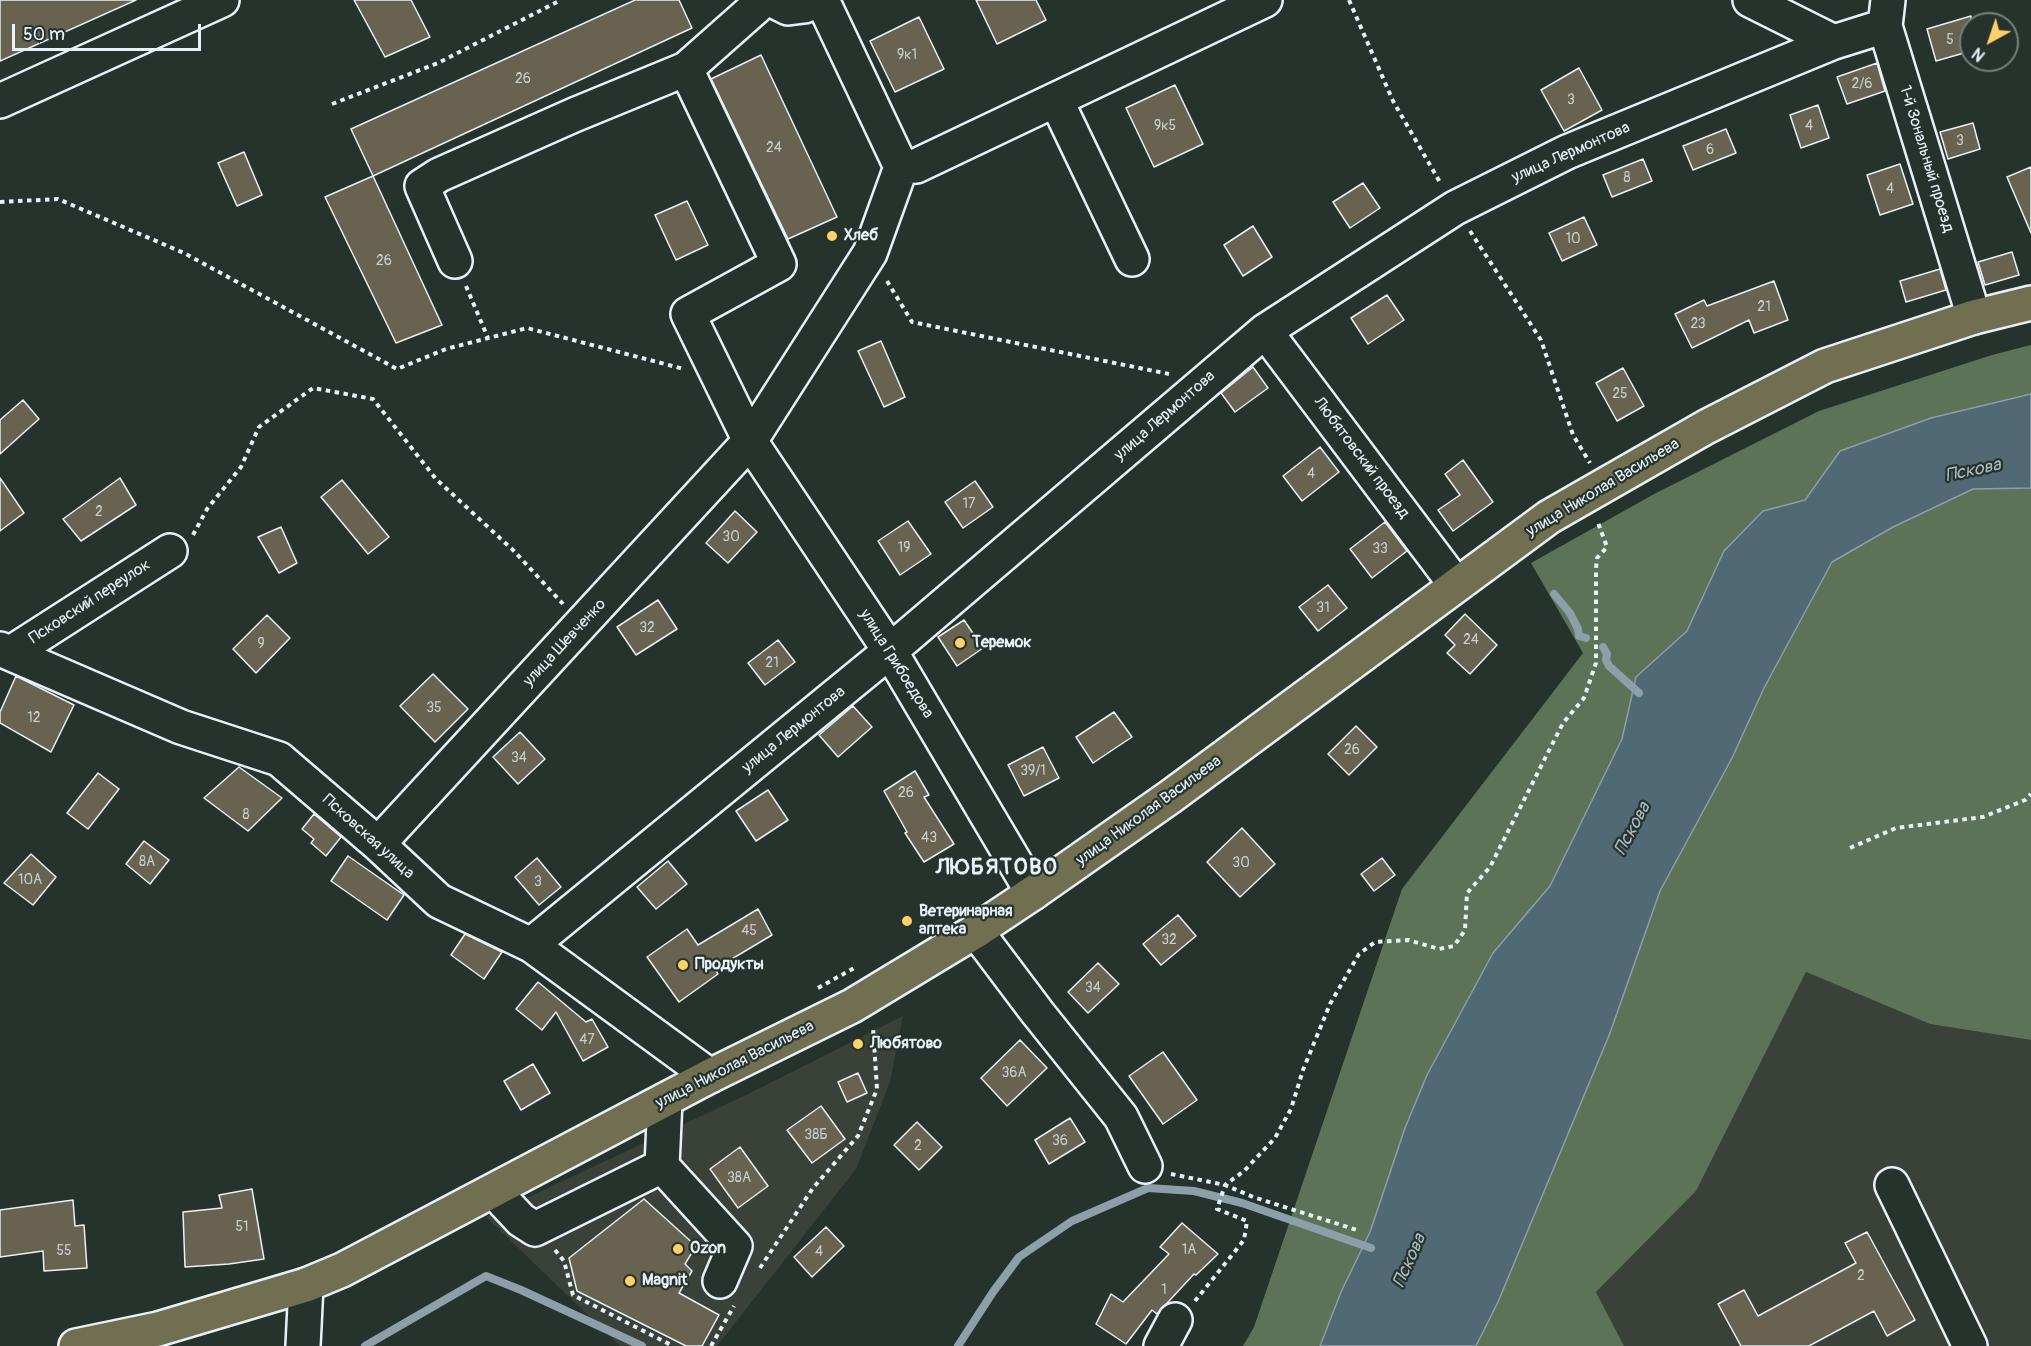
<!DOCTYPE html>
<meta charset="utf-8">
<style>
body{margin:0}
#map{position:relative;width:2031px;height:1346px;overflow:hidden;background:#26332d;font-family:Pangolin,sans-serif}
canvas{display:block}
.north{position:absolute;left:1959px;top:12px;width:60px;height:60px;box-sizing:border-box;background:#26332d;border:2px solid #747f7e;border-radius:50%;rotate:220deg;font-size:16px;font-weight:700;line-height:24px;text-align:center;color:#e8f1f8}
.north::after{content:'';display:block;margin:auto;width:21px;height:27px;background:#ffd166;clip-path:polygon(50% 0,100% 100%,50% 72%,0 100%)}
.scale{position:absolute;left:12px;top:24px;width:189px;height:27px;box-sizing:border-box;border:3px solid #e8f1f8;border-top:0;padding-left:8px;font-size:18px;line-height:21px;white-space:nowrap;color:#e8f1f8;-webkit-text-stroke:4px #26332d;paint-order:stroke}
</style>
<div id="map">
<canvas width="2031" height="1346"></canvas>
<div class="north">N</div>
<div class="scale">50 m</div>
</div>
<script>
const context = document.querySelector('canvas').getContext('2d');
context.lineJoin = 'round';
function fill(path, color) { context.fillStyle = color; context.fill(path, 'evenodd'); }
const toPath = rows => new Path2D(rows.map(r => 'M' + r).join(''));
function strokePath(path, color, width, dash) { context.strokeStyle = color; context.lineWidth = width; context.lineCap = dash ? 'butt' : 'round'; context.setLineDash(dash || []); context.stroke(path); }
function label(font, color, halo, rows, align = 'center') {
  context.font = font + ' Pangolin,sans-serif'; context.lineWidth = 4.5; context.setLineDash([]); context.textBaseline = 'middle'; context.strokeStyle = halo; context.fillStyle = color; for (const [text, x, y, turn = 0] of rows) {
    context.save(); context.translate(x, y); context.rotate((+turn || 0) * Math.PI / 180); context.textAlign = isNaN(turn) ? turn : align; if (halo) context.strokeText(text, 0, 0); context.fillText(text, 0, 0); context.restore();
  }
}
fill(toPath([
 [1806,972,1930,1024,2031,1040,2031,1346,1624,1346,1596,1292,1696,1191],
 [903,1016,890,1082,856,1169,717,1346,620,1346,486,1217,746,1095]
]), '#3a4138');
fill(toPath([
 [2031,345,2031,394,1931,418,1840,451,1804,500,1763,511,1724,551,1687,631,1636,677,1622,739,1550,886,1493,953,1427,1075,1405,1128,1370,1232,1341,1292,1320,1346,1243,1346,1254,1327,1402,889,1583,653,1531,563,1656,493,1819,411,1992,355],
 [2031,488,2031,1040,1930,1024,1806,972,1696,1191,1596,1292,1624,1346,1476,1346,1498,1302,1610,1033,1660,891,1732,758,1764,688,1832,562,1893,527,1974,489]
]), '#5d7357');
const water = toPath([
 [2031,394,2031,488,1973,489,1893,527,1832,562,1764,688,1732,758,1660,891,1610,1033,1498,1302,1476,1346,1320,1346,1341,1292,1370,1232,1405,1128,1427,1075,1493,953,1550,886,1622,739,1636,677,1687,631,1724,551,1763,511,1805,500,1840,451,1931,418,2031,394]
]);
fill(water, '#506974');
strokePath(water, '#8d9fa9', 1.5);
strokePath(toPath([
 [1554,594,1570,613,1578,629,1579,636,1586,638],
 [1603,647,1607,654,1606,660,1609,666,1639,693],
 [365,1346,486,1276,521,1290,642,1346],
 [958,1346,993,1292,1019,1257,1072,1221,1148,1188,1194,1191,1242,1203,1371,1248]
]), '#8d9fa9', 8);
const building = toPath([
 [0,0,136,0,0,61,0,0],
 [354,0,411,0,430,37,385,57,354,0],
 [635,0,679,0,692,28,373,176,351,129,635,0],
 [976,0,1036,0,1046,20,997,44,976,0],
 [1971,16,1971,51,1936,61,1927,29,1971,16],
 [919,17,944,69,895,92,870,41,919,17],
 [761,55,837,217,788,239,711,79,761,55],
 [1877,63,1885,91,1847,104,1837,77,1877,63],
 [1579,68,1602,110,1564,131,1541,90,1579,68],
 [1175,85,1203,144,1154,167,1126,108,1175,85],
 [1818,105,1829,138,1801,148,1790,115,1818,105],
 [1973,123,1980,149,1948,159,1940,132,1973,123],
 [1726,129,1736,153,1693,170,1683,146,1726,129],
 [244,152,262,195,237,206,218,163,244,152],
 [1643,159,1652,181,1612,197,1603,175,1643,159],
 [1900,164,1913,204,1880,215,1867,175,1900,164],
 [2031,167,2031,233,2007,177,2031,167],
 [373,176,442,325,396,343,325,197,373,176],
 [1363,183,1380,208,1350,228,1333,202,1363,183],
 [687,201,708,245,676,260,655,215,687,201],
 [1584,217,1597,245,1562,261,1549,233,1584,217],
 [1253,226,1272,257,1243,276,1224,245,1253,226],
 [2012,252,2019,275,1985,285,1978,262,2012,252],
 [1940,269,1946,290,1906,302,1900,281,1940,269],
 [1774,281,1788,320,1754,333,1749,320,1692,348,1675,314,1704,300,1707,306,1774,281],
 [1387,295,1404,320,1368,344,1351,318,1387,295],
 [881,341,905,397,884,407,858,351,881,341],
 [1253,367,1268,388,1235,412,1221,393,1253,367],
 [1623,368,1644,406,1617,421,1596,383,1623,368],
 [23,400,39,419,0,454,0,420,23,400],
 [1320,447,1339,472,1302,501,1283,476,1320,447],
 [1463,460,1493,502,1453,531,1438,510,1460,495,1445,474,1463,460],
 [0,478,24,513,0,531,0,478],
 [120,478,136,505,81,541,63,519,120,478],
 [342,480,389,537,368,554,321,497,342,480],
 [975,481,993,507,963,528,945,502,975,481],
 [735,511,757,532,728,563,706,543,735,511],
 [908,521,931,554,900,575,878,541,908,521],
 [1385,522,1407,551,1372,578,1350,549,1385,522],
 [281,527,297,563,279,573,258,537,281,527],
 [1328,585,1347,608,1318,631,1299,607,1328,585],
 [658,600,677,629,636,655,617,627,658,600],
 [1465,614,1497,645,1470,674,1447,653,1455,645,1445,635,1465,614],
 [267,615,290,638,256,673,233,649,267,615],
 [964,620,983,648,957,666,938,637,964,620],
 [778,640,795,662,765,685,748,663,778,640],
 [433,674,468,709,435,742,400,706,433,674],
 [16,676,74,705,51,752,0,723,0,712,16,676],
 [853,706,872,727,838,757,819,735,853,706],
 [1114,712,1132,737,1093,763,1076,737,1114,712],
 [1356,726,1377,747,1349,775,1328,754,1356,726],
 [520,732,545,759,518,784,493,757,520,732],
 [1043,747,1059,778,1024,796,1008,765,1043,747],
 [239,767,282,798,248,831,204,798,239,767],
 [915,771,929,795,924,797,954,844,924,862,905,833,907,832,884,791,915,771],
 [98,773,119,789,88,829,67,813,98,773],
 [768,790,788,820,756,841,736,811,768,790],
 [314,814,341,837,326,856,311,843,314,839,302,829,314,814],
 [1242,828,1275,864,1240,897,1207,862,1242,828],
 [144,841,169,860,150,884,126,864,144,841],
 [31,854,56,877,33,905,4,883,31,854],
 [348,856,404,895,387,920,331,881,348,856],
 [537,858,561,887,539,905,515,877,537,858],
 [1382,858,1395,875,1374,891,1361,874,1382,858],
 [668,861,687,884,656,909,637,887,668,861],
 [758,909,772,935,715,969,718,974,679,1002,647,957,687,929,698,945,758,909],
 [1178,915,1196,936,1161,965,1143,944,1178,915],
 [465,934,502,952,484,979,451,955,465,934],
 [1098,963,1119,984,1088,1013,1068,992,1098,963],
 [538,982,586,1022,592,1019,608,1047,583,1061,556,1012,542,1030,516,1009,538,982],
 [1020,1040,1047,1068,1007,1106,981,1078,1020,1040],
 [1163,1052,1197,1100,1163,1124,1129,1076,1163,1052],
 [533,1064,550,1093,521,1110,504,1081,533,1064],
 [858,1073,867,1093,847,1102,838,1082,858,1073],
 [821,1106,845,1139,812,1163,787,1130,821,1106],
 [1070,1118,1085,1142,1049,1164,1035,1140,1070,1118],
 [917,1122,942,1147,919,1170,894,1145,917,1122],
 [740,1147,768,1186,738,1208,710,1169,740,1147],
 [252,1189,264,1259,229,1264,185,1267,183,1212,222,1208,219,1195,252,1189],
 [644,1199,696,1246,685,1264,692,1271,679,1293,719,1315,702,1346,686,1346,577,1291,569,1258,644,1199],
 [73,1200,75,1226,84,1225,87,1268,44,1271,43,1251,0,1257,0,1210,73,1200],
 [1182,1223,1218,1254,1196,1275,1194,1274,1157,1314,1152,1310,1126,1344,1096,1324,1111,1294,1123,1302,1169,1254,1160,1247,1182,1223],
 [826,1227,844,1246,812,1277,794,1257,826,1227],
 [1867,1232,1915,1320,1887,1336,1874,1311,1809,1346,1741,1346,1718,1304,1744,1290,1758,1316,1856,1263,1845,1243,1867,1232]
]);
fill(building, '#676350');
strokePath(building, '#e8f1f8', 1.5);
const minor = toPath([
 [764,0,686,69,779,264,688,314,750,441,890,651,1033,893],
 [772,0,788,8,804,6,818,0],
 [1750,0,1834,42],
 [1888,0,1885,26,1974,317],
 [1056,100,1132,259],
 [0,101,222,0],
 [901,167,916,166,1265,0],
 [455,261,422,186,439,175,574,115,686,69],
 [1265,331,1456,585],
 [0,649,181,727,279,759,378,844,439,901,531,945,710,1076],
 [11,653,170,551],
 [378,844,750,441,870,253,901,167,822,0],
 [976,931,1037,1012,1121,1117,1145,1166],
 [531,945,890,651,1265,331,1455,208,1567,152,1834,42,1885,26],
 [662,1166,665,1100],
 [1892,1185,1970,1346],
 [494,1191,521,1220,535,1229,662,1166,735,1246,720,1281],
 [303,1346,306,1285],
 [1161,1346,1175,1320]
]);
const major = toPath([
 [76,1346,158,1329,306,1285,342,1270,710,1076,852,1006,976,931,1033,893,1170,797,1549,517,1706,427,1825,366,1974,317,2031,303]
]);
strokePath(minor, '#e8f1f8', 38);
strokePath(major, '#e8f1f8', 38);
strokePath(toPath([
 [1349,0,1393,101,1441,184],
 [332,104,438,63,561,0],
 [0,202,58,199,184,253,397,369,446,349,527,328,684,369],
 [1470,231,1541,340,1573,435,1590,463],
 [887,281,912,322,1169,374],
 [466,286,488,338],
 [193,535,207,509,241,467,259,427,313,388,373,399,436,479,514,551,563,604],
 [1850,848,1896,828,1983,817,2025,800,2031,794],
 [818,988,856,967],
 [1171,1174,1225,1185,1253,1197,1357,1230],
 [555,1250,564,1261,573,1295,673,1346],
 [760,1268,813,1188,858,1136,877,1089,873,1027],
 [1195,1301,1244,1240,1247,1221,1217,1209,1225,1185,1244,1171,1275,1138,1291,1109,1303,1070,1330,1004,1359,954,1375,942,1408,940,1439,949,1454,946,1465,930,1467,893,1490,867,1563,723,1584,698,1596,663,1596,568,1597,558,1607,547,1597,520],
 [711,1346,734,1306]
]), '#e8f1f8', 4, [4.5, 4.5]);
strokePath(minor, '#26332d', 33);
strokePath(major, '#706f52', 33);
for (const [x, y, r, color] of [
 [832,236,6,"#ffd166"],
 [960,643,6,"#ffd166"],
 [907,921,6,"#ffd166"],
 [683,965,6,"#ffd166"],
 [858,1044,6,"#ffd166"],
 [678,1249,6,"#ffd166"],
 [630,1281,6,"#ffd166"]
]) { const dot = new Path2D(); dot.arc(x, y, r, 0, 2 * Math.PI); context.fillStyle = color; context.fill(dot); strokePath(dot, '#26332d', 2); }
label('14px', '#c8cece', null, [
 ["5",1950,40],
 ["9к1",907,55],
 ["26",523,79],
 ["2/6",1862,84],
 ["3",1571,100],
 ["9к5",1165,126],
 ["4",1809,126],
 ["3",1960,141],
 ["24",774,148],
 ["6",1710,150],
 ["8",1627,178],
 ["4",1890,189],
 ["10",1573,239],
 ["26",384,261],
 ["21",1764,307],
 ["23",1698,324],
 ["25",1620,394],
 ["4",1311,474],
 ["17",969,504],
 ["2",99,512],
 ["30",731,537],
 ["19",904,548],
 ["33",1380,549],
 ["31",1323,608],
 ["32",647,628],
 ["24",1471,640],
 ["9",261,644],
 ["21",772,663],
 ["35",434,708],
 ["12",34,718],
 ["26",1352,750],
 ["34",519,758],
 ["39/1",1033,771],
 ["26",906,793],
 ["8",246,815],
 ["43",929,838],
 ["8А",147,862],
 ["30",1241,863],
 ["10А",30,880],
 ["3",538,882],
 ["45",749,931],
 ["32",1169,940],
 ["34",1093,988],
 ["47",587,1040],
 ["36А",1014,1073],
 ["38Б",816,1135],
 ["36",1060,1141],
 ["2",918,1146],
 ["38А",739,1178],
 ["51",242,1227],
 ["1А",1189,1250],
 ["55",64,1251],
 ["4",819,1252],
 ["2",1861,1276],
 ["1",1164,1290]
]);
label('16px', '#e8f1f8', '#26332d', [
 ["улица Лермонтова",1571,153,-24],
 ["1-й Зональный проезд",1926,159,73],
 ["улица Лермонтова",1165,416,-41],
 ["Любятовский проезд",1361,458,53],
 ["улица Николая Васильева",1603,488,-31],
 ["Псковский переулок",90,602,-33],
 ["улица Шевченко",565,643,-47],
 ["улица Грибоедова",896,664,58],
 ["улица Лермонтова",794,730,-39],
 ["улица Николая Васильева",1149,811,-36],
 ["Псковская улица",368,837,42],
 ["улица Николая Васильева",735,1065,-27]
]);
label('bold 16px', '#e8f1f8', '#26332d', [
 ["Хлеб",844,236],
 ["Теремок",972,643],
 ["Ветеринарная",919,912],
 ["аптека",919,930],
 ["Продукты",695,965],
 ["Любятово",870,1044],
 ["Ozon",690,1249],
 ["Magnit",642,1281]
], 'left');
label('italic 18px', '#abbbc3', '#26332d', [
 ["Пскова",1973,471,-12],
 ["Пскова",1633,829,-62],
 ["Пскова",1410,1261,-66]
]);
context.letterSpacing = '1.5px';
label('bold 22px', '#e8f1f8', '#26332d', [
 ["ЛЮБЯТОВО",997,868]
]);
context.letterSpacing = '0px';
</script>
